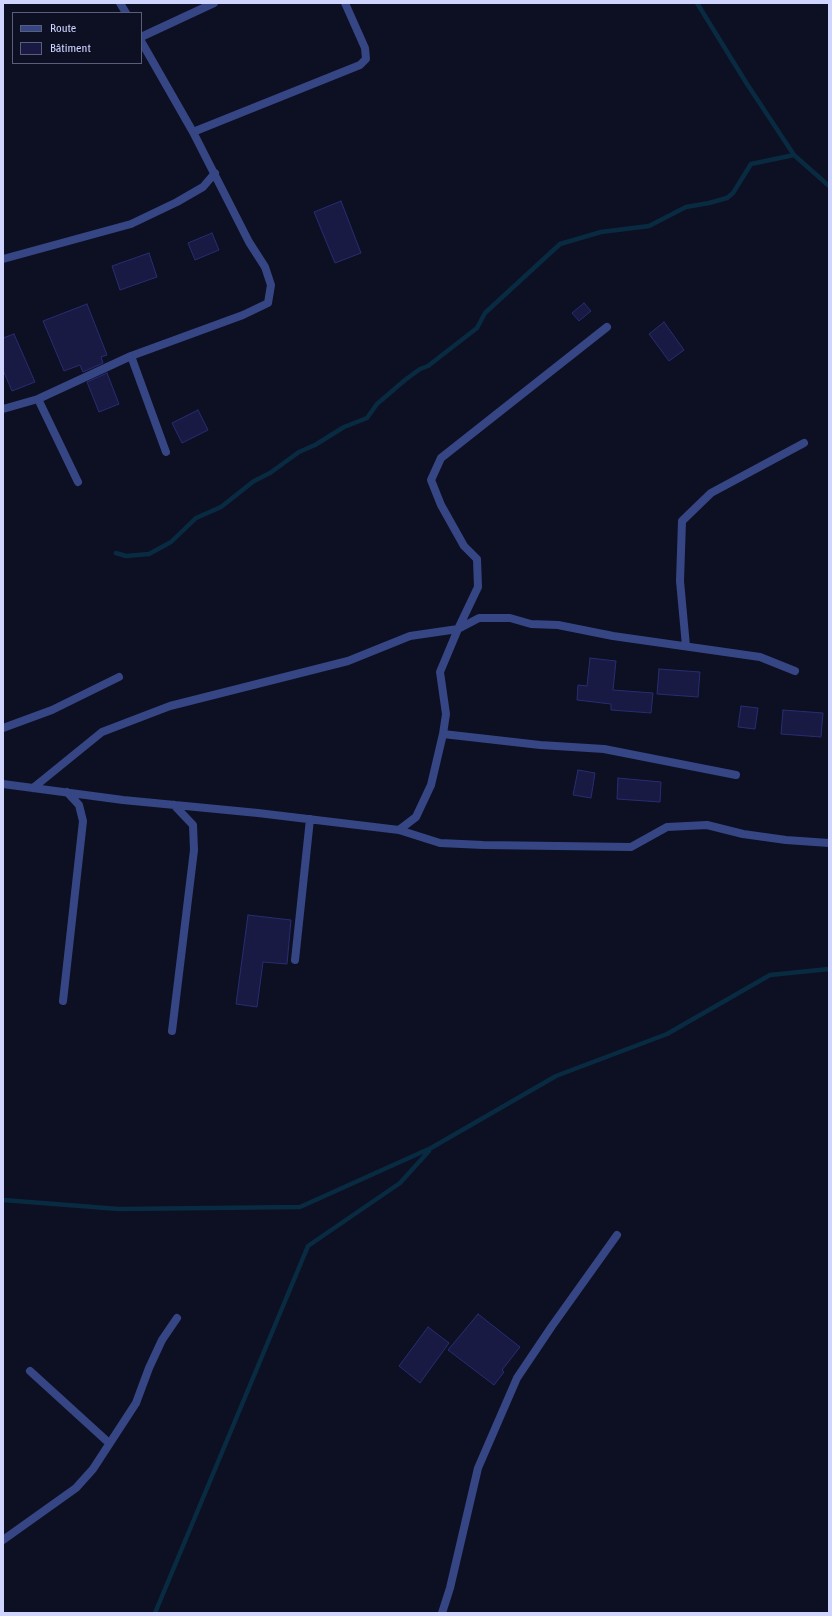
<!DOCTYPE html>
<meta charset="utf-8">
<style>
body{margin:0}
#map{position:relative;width:832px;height:1616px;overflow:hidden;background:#0d0f23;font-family:"Asap Condensed",sans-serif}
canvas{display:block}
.frame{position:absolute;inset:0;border:4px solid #cfd5ff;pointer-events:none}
.legend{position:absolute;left:12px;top:12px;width:130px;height:52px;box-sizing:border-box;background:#0d0f23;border:1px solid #5b5e7b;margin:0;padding:5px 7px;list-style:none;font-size:12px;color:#cfd5ff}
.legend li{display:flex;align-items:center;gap:8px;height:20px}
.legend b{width:20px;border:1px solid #5b5e7b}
</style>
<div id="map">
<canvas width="832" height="1616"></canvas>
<div class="frame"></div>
<ul class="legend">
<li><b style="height:5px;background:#364684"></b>Route</li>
<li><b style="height:11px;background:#181a44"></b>Bâtiment</li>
</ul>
</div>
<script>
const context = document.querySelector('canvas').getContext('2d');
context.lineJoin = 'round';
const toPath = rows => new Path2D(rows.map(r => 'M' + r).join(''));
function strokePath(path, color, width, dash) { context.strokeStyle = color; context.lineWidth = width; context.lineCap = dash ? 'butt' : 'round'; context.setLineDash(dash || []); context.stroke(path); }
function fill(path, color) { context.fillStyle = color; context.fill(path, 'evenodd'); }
strokePath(toPath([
 [697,3,747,84,794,155,829,186],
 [116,553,126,556,149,554,171,542,196,518,221,507,254,481,270,473,299,452,315,445,344,427,367,418,377,404,405,380,420,369,428,366,477,328,485,313,560,244,601,232,649,226,686,207,709,203,727,198,733,193,751,164,794,155],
 [3,1200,119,1209,300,1207,431,1148,556,1076,667,1034,770,975,829,969],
 [155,1613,308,1246,400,1183,429,1151]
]), '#082b41', 4.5);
const building = toPath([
 [341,201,361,253,335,263,314,212,341,201],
 [212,233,219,250,195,260,188,243,212,233],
 [149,253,157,277,120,290,112,266,149,253],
 [584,303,591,311,579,321,572,313,584,303],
 [87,304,107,355,101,357,103,363,83,372,80,365,64,371,43,321,87,304],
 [664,322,684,350,669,361,649,334,664,322],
 [14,334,35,382,12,391,3,370,3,338,14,334],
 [107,373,119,404,99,412,87,382,107,373],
 [198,410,208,430,182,443,172,423,198,410],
 [590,658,616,661,613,690,653,693,651,713,611,710,611,704,577,700,578,685,587,686,590,658],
 [659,669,700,672,698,697,657,694,659,669],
 [741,706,758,708,755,729,738,727,741,706],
 [783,710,823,713,821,737,781,734,783,710],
 [578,770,595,773,591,798,573,795,578,770],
 [618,778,661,782,660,802,617,799,618,778],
 [248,915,291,920,287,964,263,962,257,1007,236,1004,248,915],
 [478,1314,520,1347,502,1370,504,1372,494,1385,448,1350,478,1314],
 [428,1327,449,1343,420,1383,399,1366,428,1327]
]);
fill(building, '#181a44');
strokePath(building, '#292d71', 1);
strokePath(toPath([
 [3,728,52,710,119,677]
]), '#364684', 8);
strokePath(toPath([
 [120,3,126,13],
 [141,37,214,3],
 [193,132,360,65,366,59,365,48,345,3],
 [3,259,131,224,177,202,203,187,215,173],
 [131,356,166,452],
 [38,399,78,482],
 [3,409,38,399,131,356,243,315,268,303,271,285,265,267,249,242,193,132,141,41],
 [686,646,680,581,682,521,711,493,804,443],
 [443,734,540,745,604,749,736,775],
 [3,784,123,800,258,813,399,830,440,843,483,845,631,847,667,827,707,825,743,834,786,840,829,843],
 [33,788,102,732,170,706,348,661,410,636,458,629,478,587,477,559,464,546,441,505,431,480,441,458,607,327],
 [399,830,416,817,431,785,443,734,446,714,440,672,458,629,479,618,510,618,531,624,558,625,613,636,760,657,795,671],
 [295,960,310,819],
 [63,1001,83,821,79,805,67,792],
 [172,1031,194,850,193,825,174,805],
 [30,1371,109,1443],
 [3,1540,76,1488,93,1469,136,1403,149,1368,162,1340,177,1318],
 [442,1613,450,1588,478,1468,517,1378,552,1326,617,1235]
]), '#364684', 8);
</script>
